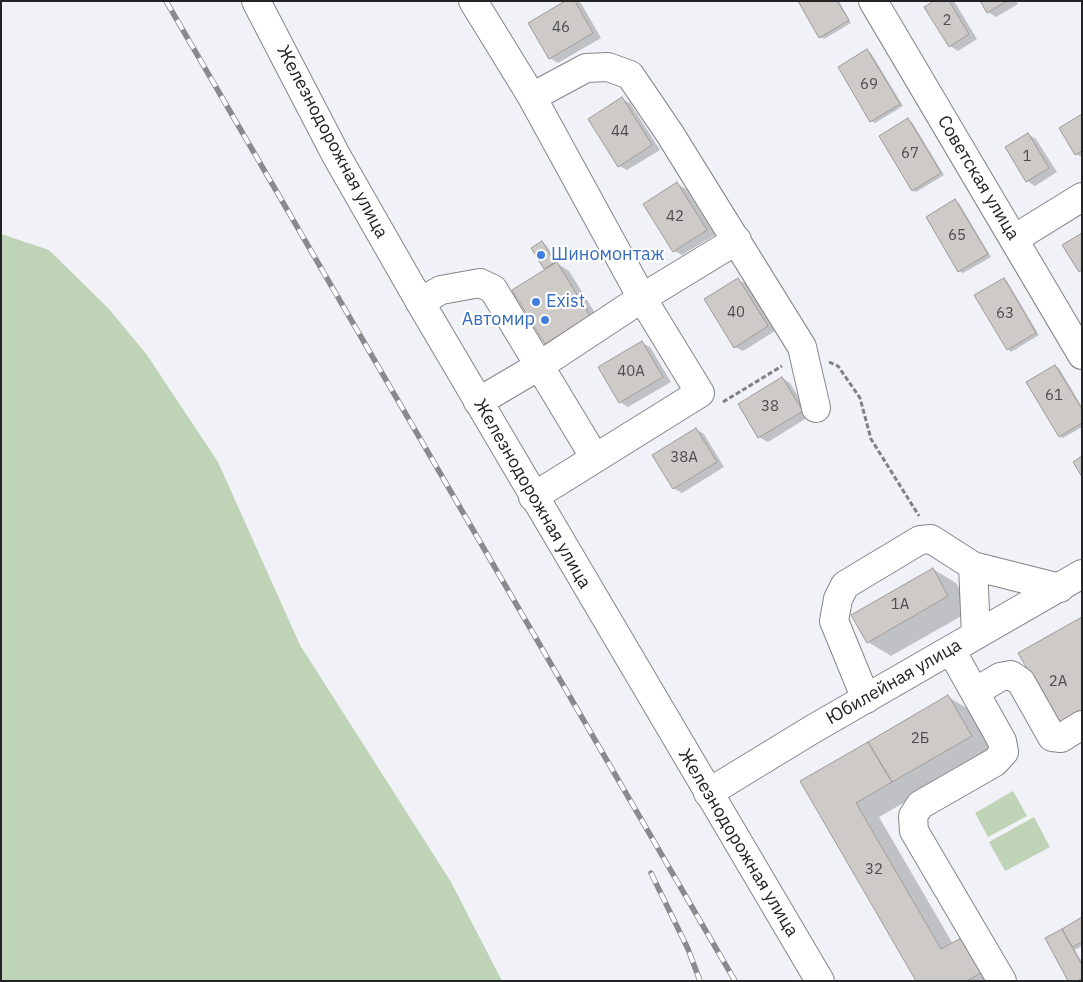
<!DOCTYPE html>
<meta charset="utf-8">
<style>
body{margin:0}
#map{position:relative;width:1083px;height:982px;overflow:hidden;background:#f0f2f7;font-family:"IBM Plex Sans",sans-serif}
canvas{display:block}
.frame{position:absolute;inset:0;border:2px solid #222324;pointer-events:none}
</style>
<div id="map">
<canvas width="1083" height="982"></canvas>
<div class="frame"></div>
</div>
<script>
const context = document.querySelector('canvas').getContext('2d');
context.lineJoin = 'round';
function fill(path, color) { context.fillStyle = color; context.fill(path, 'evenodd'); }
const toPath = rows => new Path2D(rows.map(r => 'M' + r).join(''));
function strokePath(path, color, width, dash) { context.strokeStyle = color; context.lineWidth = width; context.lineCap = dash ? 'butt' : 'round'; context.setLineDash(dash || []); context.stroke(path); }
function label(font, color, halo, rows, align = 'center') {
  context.font = font + ' "IBM Plex Sans",sans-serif'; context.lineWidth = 4.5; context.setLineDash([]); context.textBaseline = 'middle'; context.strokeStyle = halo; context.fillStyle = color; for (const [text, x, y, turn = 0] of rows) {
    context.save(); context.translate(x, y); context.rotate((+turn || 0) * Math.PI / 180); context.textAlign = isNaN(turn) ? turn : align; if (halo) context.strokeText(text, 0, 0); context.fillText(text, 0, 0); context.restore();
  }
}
fill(toPath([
 [1,234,49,250,109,309,147,355,218,462,300,645,451,882,502,981,1,981],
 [1013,791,1027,816,988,837,975,813],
 [1034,817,1050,847,1005,871,989,842]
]), '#bfd3b6');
fill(toPath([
 [568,1,577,1,581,3,601,38,558,63,550,58],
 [799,1,839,1,851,23,824,39,820,37],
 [936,1,954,1,977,39,958,51,950,46],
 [982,1,1016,1,1018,4,996,17,988,12],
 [867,51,871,53,903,106,875,123,871,121],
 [622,99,630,103,660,150,627,170,619,166],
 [1082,116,1082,157,1076,154,1061,129],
 [908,120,912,122,944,175,916,192,913,190],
 [1028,134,1036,139,1057,172,1035,186,1027,181],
 [677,184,686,189,715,235,682,255,674,251],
 [955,201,959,203,991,257,963,273,959,271],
 [542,242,546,245,558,264,569,271,602,324,558,350,546,343,548,269,545,268],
 [1004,279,1007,281,1039,335,1011,352,1008,349],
 [738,280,747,284,775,331,743,351,735,347],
 [642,343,650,347,671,382,628,407,620,402],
 [1055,366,1059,368,1082,407,1082,427,1063,438,1060,436],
 [782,378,790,383,810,416,768,442,759,437],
 [696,429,704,434,724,467,682,493,673,488],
 [933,569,956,583,972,610,891,656,868,642],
 [948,697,972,711,995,750,879,817,953,944,1001,981,917,981,802,782],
 [1082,919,1082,946,1075,950,1082,962,1082,981,1070,981,1046,939]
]), '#0003');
const building = toPath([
 [565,1,575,1,593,33,549,59,528,23,565,1],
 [798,1,837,1,849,20,819,38,798,1],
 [934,1,949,1,969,34,949,47,924,7,934,1],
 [980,1,1007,1,987,13,980,1],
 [867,49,900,104,870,122,838,67,867,49],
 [622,97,652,145,618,167,588,119,622,97],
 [1082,114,1082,151,1075,155,1059,128,1082,114],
 [908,118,941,173,912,191,879,136,908,118],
 [1028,133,1049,168,1026,182,1005,147,1028,133],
 [677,182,707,230,673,252,643,204,677,182],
 [955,199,988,254,958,272,926,217,955,199],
 [1082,233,1082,270,1079,272,1062,245,1082,233],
 [542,241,555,262,544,269,531,248,542,241],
 [557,262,590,316,545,344,512,290,557,262],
 [738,278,768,326,734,348,704,299,738,278],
 [1004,278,1036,333,1007,350,974,295,1004,278],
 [642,341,663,377,619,403,598,367,642,341],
 [1055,365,1082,409,1082,423,1059,437,1026,382,1055,365],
 [782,377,803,411,758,438,738,404,782,377],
 [696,428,717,462,673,489,652,455,696,428],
 [1082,456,1082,477,1073,462,1082,456],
 [933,568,948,596,867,643,851,615,933,568],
 [1082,617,1082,711,1059,724,1018,653,1082,617],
 [948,695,972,736,892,782,868,742,948,695],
 [868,742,892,782,856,803,941,949,961,938,982,972,967,981,916,981,800,781,868,742],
 [1082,917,1082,942,1072,947,1062,929,1082,917],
 [1062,929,1082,965,1082,978,1077,981,1068,981,1045,938,1062,929]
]);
fill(building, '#cecac7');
strokePath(building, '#a09b99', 1);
const minor = toPath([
 [473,1,532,97],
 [873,1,1082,355],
 [1014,239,1082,197],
 [420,302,441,290,480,283,493,289,595,458],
 [478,402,539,366,642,298,737,240],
 [533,497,700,393,642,298,532,97,586,68,608,67,630,75,670,134,802,347,816,408],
 [973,566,976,635],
 [951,650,1002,741,1004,752,995,762,920,805,913,816,914,831,1002,981],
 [975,692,1000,677,1011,675,1021,682,1052,737,1061,738,1082,725],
 [866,699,834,621,838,599,845,585,920,540,931,539,973,566,1060,588],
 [708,793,813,729,1082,574]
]);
const major = toPath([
 [256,1,336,155,420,302,820,981]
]);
strokePath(minor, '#848589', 30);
strokePath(major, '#848589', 30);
strokePath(toPath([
 [829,362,838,366,860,398,871,439,919,516],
 [723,402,782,366]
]), '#7f8183', 3, [5, 2.5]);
strokePath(minor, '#fff', 28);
strokePath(major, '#fff', 28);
const rail = toPath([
 [166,1,735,981],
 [651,873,688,949,700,981]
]);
strokePath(rail, '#898a8d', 5.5);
strokePath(rail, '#fff', 4, [11]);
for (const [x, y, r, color] of [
 [541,255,5,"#3f7fe0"],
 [536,302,5,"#3f7fe0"],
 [545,320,5,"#3f7fe0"]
]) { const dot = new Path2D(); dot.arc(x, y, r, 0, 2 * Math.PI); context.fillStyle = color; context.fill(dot); strokePath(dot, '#fff', 2); }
label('15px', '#4d4d4d', null, [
 ["2",947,21],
 ["46",561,28],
 ["69",869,85],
 ["44",620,132],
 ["67",910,154],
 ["1",1027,157],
 ["42",675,217],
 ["65",957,236],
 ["40",736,313],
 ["63",1005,314],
 ["40А",631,372],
 ["61",1054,396],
 ["38",770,407],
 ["38А",684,458],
 ["1А",900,605],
 ["2А",1058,682],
 ["2Б",920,739],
 ["32",874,870]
]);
label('18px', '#222324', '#fff', [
 ["Железнодорожная улица",332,142,62],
 ["Советская улица",978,178,59],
 ["Железнодорожная улица",532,494,60],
 ["Юбилейная улица",894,682,-30],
 ["Железнодорожная улица",738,843,59]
]);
label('18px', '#366cbe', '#fff', [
 ["Шиномонтаж",551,255],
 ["Exist",546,302],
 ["Автомир",535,320,"right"]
], 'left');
</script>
